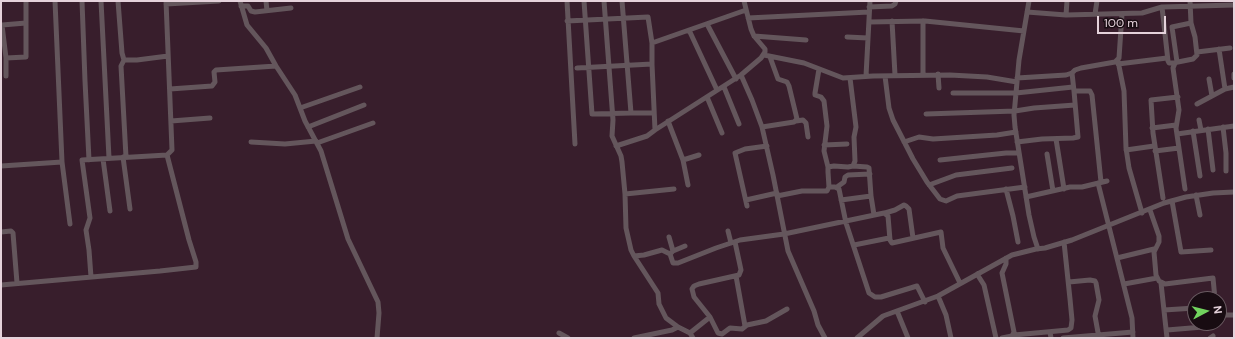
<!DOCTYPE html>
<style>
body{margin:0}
#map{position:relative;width:1235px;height:339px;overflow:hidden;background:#381e2c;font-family:"DM Sans",sans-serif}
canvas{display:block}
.frame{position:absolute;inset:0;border:2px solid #e5d2db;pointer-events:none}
.north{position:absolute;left:1187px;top:291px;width:40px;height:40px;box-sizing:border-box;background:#180c12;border:1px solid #6a5b62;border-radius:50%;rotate:83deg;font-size:11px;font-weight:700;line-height:16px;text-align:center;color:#e5d2db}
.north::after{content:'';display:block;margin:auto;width:14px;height:18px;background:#71d35e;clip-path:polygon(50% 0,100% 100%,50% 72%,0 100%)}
.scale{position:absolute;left:1097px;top:16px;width:69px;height:18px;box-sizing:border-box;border:2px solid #e5d2db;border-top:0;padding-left:5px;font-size:12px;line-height:14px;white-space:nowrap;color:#e5d2db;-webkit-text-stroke:3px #180c12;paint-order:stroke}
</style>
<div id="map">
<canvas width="1235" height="339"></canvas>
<div class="frame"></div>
<div class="north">N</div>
<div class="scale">100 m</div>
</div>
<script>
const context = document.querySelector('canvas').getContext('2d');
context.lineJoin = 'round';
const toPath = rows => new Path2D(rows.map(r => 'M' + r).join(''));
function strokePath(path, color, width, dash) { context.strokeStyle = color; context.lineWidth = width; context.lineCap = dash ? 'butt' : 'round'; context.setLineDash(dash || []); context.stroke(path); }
strokePath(toPath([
 [55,1,62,162,70,224],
 [82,1,85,81,89,160],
 [101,1,109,158],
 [118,1,122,53,124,60,137,60,168,56],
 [240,1,247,25,266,48,276,66,295,95,305,121,321,151,348,239,378,302,379,313,377,338],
 [266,1,267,11],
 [567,1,575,144],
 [584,1,592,114,631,113],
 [604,1,613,120,612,136,621,156,622,162,625,194,626,228,631,250,634,256,644,255,662,250,670,254,673,263,678,263,716,248,740,240,784,234,884,213,888,216,890,240,892,243,941,232,943,248,960,283],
 [622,1,631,113,654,113],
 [1029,1,1019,60,1014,115,1015,127,1029,215,1034,237,1038,249],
 [166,4,219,1],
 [241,6,248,6,251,11,255,12,291,8],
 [869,7,892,6,895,4,896,1],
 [1162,7,1168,61,1169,63,1175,63],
 [1027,12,1066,15,1142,13,1162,7,1234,5],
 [1095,14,1097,1],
 [1066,15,1067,1],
 [748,18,869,12],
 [567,21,648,17,652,43,652,64,655,130],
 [892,21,895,75],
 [869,22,925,21,1024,31],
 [707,24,736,79],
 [689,30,717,90],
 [754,36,806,40],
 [847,37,868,38],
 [652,43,746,10],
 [1219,49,1225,89],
 [1197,52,1230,48],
 [764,55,804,63,843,78,873,76,950,75,987,77,1017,82],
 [6,58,2,25,26,23],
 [124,60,121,66,126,157],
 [1118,61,1124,91,1126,148,1129,168,1142,213],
 [1177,62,1172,27,1191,23],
 [1118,64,1167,58],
 [577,68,652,64],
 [819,69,815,93,815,95,821,97,824,101,827,126,824,151,828,167],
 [1072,73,1074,91,1090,91,1092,95,1101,182],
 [938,74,939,88],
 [1234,74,1234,78],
 [741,75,752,100,762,127,773,175,788,251,814,311,818,325,825,338],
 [923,75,923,21],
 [6,76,6,58,26,57,26,1],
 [866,76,870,1],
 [885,76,889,108,893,120,913,159,927,182,940,199,946,201,957,196,1025,187],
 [1017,78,1066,75,1072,73,1075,70,1081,68,1115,62,1119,58,1122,14],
 [1209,79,1212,96],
 [724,87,739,124],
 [170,89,212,86,215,82,214,72,216,70,276,66],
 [953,93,1016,93,1073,87],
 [707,97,722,133],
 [1197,104,1225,89,1234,87],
 [300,108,360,87],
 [926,114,1015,111,1034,108,1075,105],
 [1199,120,1201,130],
 [171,121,210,118],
 [668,121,683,160,688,185],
 [796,121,803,120,806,123,808,137],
 [308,127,364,105],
 [762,127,794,122,797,119,789,86,787,82,778,79,770,57],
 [1223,127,1226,153,1226,171],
 [1152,128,1176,125],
 [1208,129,1213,170],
 [1193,131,1200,176],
 [1177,134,1234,126],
 [1056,139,1064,189],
 [251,142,285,144,316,141],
 [904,142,919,137,933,139,997,135,1016,132],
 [1017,142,1042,139,1073,138,1078,137,1074,91],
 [317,143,373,123],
 [824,145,847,144],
 [616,146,647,136,655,130,741,75,761,58,765,52,765,49,754,36,751,29,744,1],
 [1126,150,1154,146],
 [1155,151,1179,148],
 [1047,154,1053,191],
 [123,157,130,209],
 [103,159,110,211],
 [683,160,699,155],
 [940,160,1006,153,1019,153],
 [1,166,62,162],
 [853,166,867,167,869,168,871,196,874,215],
 [1098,183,1132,318,1133,338],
 [929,185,956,175,1012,168],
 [829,187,835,187,839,189,846,223,869,293,875,297,881,297,917,286,925,302],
 [837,187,844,182,845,177,848,175,870,174],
 [1006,189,1013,216,1018,242],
 [1185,189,1176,128,1179,110,1173,68,1175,63,1178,62,1193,59,1197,55,1195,37,1191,23,1190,1],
 [625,194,674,189],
 [1196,195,1200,215],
 [777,196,802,191,827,191,829,187,828,172,828,167,834,166,848,167,853,166,855,161,854,137,856,127,850,78],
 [1026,197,1070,187,1082,187,1107,181],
 [1163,198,1153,133,1151,100,1178,97],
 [746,200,777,193],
 [841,200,871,196],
 [1172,201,1181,252,1211,250],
 [747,206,735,153,745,149,767,146],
 [1150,210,1159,236,1159,242,1154,252,1156,275,1159,281,1165,284,1213,278,1215,299],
 [885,213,895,210,904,205,906,206,909,209,913,238],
 [728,231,731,243],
 [1,232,11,231,13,233,17,283],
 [669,237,673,251,670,254],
 [735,242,741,270,739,275,699,284,694,286,692,289,694,297,710,317,718,333,722,334,730,328,742,329,747,325,766,321,787,309],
 [854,245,889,238],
 [673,251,685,246],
 [634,256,658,293,659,304,666,318,678,327,690,333,693,338],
 [1117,258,1154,249],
 [977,274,984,285,996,338],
 [736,276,745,326],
 [91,277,89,250,86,230,90,218,82,160,167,155,172,150,166,1],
 [1069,282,1090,280,1095,281,1096,283,1099,300,1095,316,1099,338],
 [1161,283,1167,338],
 [1124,284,1157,278],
 [1,285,160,271,196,267,196,262,189,240,167,155],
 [938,296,946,315,951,338],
 [1164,310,1195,308],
 [1219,310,1225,315,1234,315],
 [897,311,908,338],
 [1167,330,1203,327,1202,323],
 [1050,332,1051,338],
 [559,333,568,338],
 [690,333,710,317],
 [1014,335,1068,330,1071,328,1072,320,1070,299,1064,242],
 [634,338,672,330,678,327],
 [857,338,883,316,938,296,1012,255,1036,249,1045,248,1072,240,1164,203,1186,197,1213,193,1234,192],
 [1002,338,1012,336,1014,332,1002,273,1006,264,1006,258],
 [1063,338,1133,332],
 [1210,338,1213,336]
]), '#64565c', 5);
</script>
